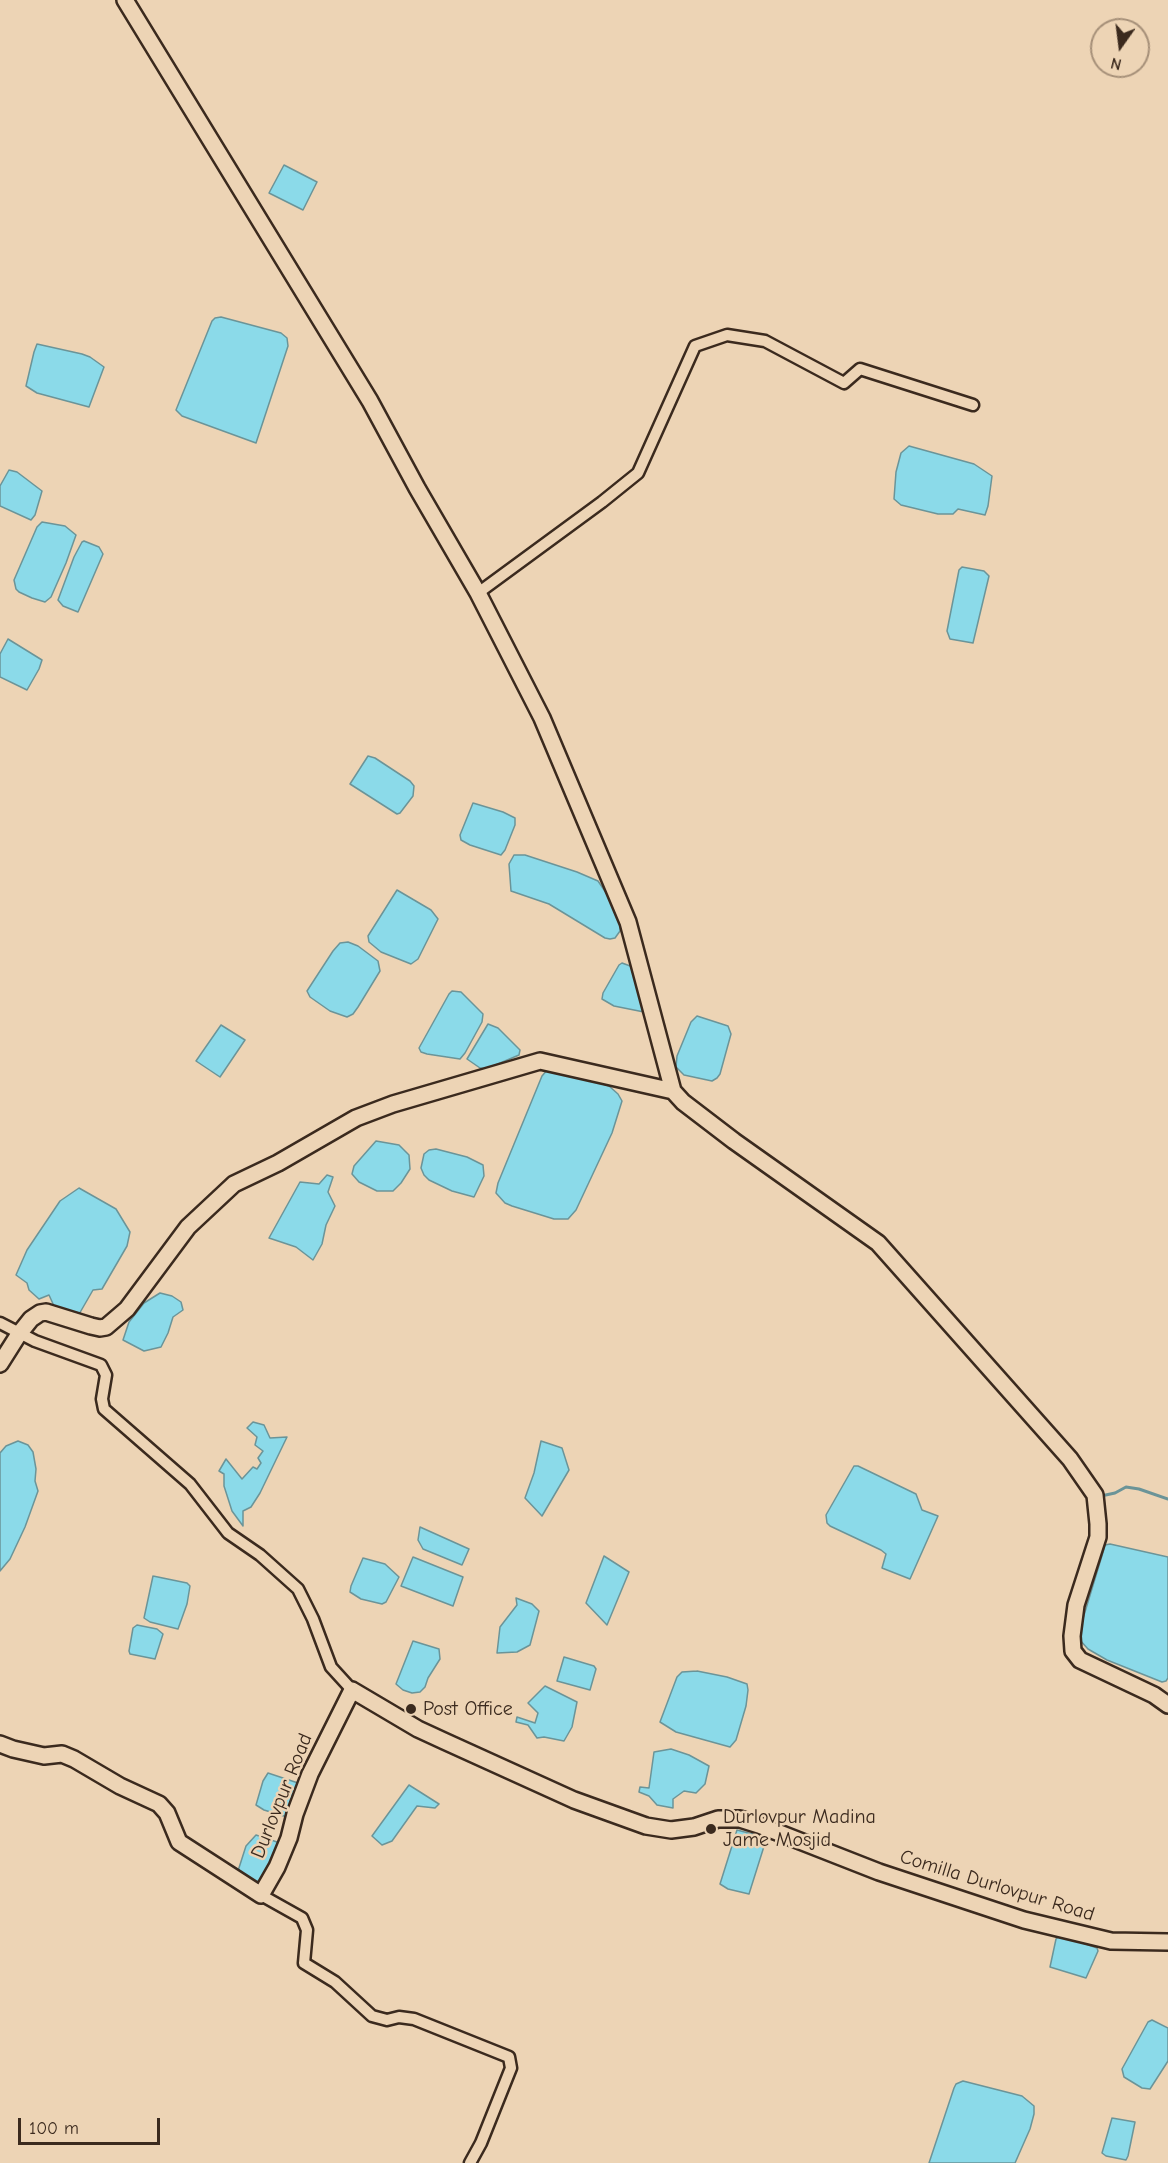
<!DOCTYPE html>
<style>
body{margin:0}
#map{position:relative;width:1168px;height:2163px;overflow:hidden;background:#edd4b5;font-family:"Comic Neue",sans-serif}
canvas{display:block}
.north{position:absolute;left:1090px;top:18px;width:60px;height:60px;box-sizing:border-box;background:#edd4b5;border:2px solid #a69079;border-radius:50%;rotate:194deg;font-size:16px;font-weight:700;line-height:24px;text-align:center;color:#3b2a1e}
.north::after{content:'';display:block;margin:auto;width:21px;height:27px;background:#3b2a1e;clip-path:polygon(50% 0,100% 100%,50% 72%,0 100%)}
.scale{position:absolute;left:18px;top:2118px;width:142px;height:27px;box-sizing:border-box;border:3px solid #3b2a1e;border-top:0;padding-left:8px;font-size:18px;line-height:21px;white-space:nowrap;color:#3b2a1e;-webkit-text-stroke:4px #edd4b5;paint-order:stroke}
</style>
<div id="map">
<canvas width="1168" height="2163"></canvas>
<div class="north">N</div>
<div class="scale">100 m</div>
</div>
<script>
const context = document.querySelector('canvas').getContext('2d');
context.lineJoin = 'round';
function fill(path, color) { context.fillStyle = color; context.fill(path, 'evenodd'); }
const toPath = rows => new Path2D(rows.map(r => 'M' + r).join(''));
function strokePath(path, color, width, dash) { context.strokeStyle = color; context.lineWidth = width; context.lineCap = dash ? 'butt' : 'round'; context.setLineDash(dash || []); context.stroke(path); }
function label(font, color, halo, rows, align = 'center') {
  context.font = font + ' "Comic Neue",sans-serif'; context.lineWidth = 5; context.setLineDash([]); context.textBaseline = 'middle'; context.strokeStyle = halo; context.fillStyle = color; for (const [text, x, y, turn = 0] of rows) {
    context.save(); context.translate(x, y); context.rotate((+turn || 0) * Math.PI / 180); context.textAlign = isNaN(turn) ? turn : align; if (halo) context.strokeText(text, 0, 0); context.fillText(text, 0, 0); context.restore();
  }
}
const water = toPath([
 [284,165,317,182,303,210,269,193,284,165],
 [221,317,281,333,287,338,288,346,256,443,182,416,176,410,212,321,215,318,221,317],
 [37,344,82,354,90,357,104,367,89,407,37,393,26,386,34,352,37,344],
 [909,446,974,464,992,476,988,506,985,515,958,509,953,514,938,514,901,505,894,499,896,472,901,453,909,446],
 [9,470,17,472,42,491,35,515,31,520,0,506,0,486,9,470],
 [42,522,65,526,76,535,66,563,51,597,45,602,32,598,19,592,16,589,14,580,37,527,42,522],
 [84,541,99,547,103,554,78,612,63,606,58,600,74,557,82,542,84,541],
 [962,567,984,571,989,576,973,643,950,639,947,631,959,570,962,567],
 [8,639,42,660,39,669,27,690,0,677,0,654,8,639],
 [368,756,375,758,410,781,414,786,413,796,400,813,397,814,350,784,368,756],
 [473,803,503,812,515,818,515,825,505,850,501,855,470,845,461,840,460,835,473,803],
 [514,855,525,855,577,872,598,881,611,900,620,923,620,931,615,938,610,939,605,938,549,904,511,891,509,864,514,855],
 [397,890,431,910,438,919,418,959,411,964,381,952,369,942,368,936,397,890],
 [348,942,358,946,378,961,380,971,358,1007,353,1014,347,1017,330,1011,310,997,307,991,333,951,340,943,348,942],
 [622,963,633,967,647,1010,644,1012,614,1006,602,999,603,993,619,965,622,963],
 [452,991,461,992,483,1014,482,1022,465,1053,460,1059,427,1054,421,1052,419,1048,449,994,452,991],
 [697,1016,728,1026,731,1034,720,1074,717,1078,712,1081,684,1075,676,1067,677,1056,691,1022,697,1016],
 [488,1024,498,1028,520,1050,519,1055,486,1069,480,1068,467,1059,488,1024],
 [221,1025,245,1040,220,1077,196,1061,221,1025],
 [548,1069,569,1073,609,1086,618,1094,622,1101,612,1133,576,1210,568,1219,554,1219,512,1206,505,1203,496,1193,498,1183,542,1076,548,1069],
 [376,1141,399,1145,409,1155,410,1169,401,1183,393,1191,377,1191,359,1182,352,1174,354,1166,376,1141],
 [436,1149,467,1157,483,1165,484,1176,474,1197,452,1191,429,1180,424,1175,421,1168,424,1154,429,1150,436,1149],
 [327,1175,333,1177,328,1192,335,1206,326,1225,322,1244,313,1260,296,1247,269,1238,300,1182,319,1184,327,1175],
 [79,1188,116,1209,130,1232,127,1246,102,1289,93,1290,78,1316,54,1306,49,1295,39,1299,29,1290,27,1283,16,1275,27,1250,60,1201,79,1188],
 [160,1293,172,1296,181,1302,183,1310,173,1317,168,1333,161,1347,144,1351,123,1340,129,1322,144,1303,160,1293],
 [253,1422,264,1425,270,1438,287,1437,260,1493,251,1507,243,1511,243,1526,232,1511,224,1486,224,1474,219,1471,226,1459,242,1479,253,1467,257,1469,261,1463,258,1458,263,1451,255,1445,257,1437,247,1428,253,1422],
 [18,1441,28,1445,33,1452,36,1469,35,1481,38,1491,25,1527,10,1559,0,1571,0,1453,6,1446,18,1441],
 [541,1441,562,1448,569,1470,542,1516,525,1498,534,1473,541,1441],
 [854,1466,858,1466,916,1494,922,1510,938,1516,910,1579,882,1568,886,1554,881,1550,830,1526,827,1523,826,1515,854,1466],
 [420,1527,469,1549,462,1565,423,1549,418,1540,420,1527],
 [1110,1544,1168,1557,1168,1678,1166,1681,1162,1682,1107,1660,1088,1649,1079,1639,1078,1635,1104,1549,1105,1545,1110,1544],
 [604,1556,629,1572,607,1625,586,1603,604,1556],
 [413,1557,463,1577,453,1606,401,1586,413,1557],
 [363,1558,385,1564,399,1577,386,1602,382,1604,361,1599,350,1592,351,1586,363,1558],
 [153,1576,187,1583,190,1586,187,1604,178,1629,150,1622,144,1618,153,1576],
 [516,1598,532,1604,539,1611,530,1645,517,1652,497,1653,500,1627,517,1605,516,1598],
 [137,1625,157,1629,163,1634,155,1659,130,1654,129,1651,133,1628,137,1625],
 [413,1641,439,1649,440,1659,428,1678,425,1687,420,1692,412,1693,403,1690,396,1684,413,1641],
 [564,1657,594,1666,596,1669,590,1690,557,1681,564,1657],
 [697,1671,727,1677,747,1684,748,1690,746,1706,736,1740,730,1747,676,1732,660,1722,677,1677,682,1672,697,1671],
 [545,1686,577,1702,572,1727,564,1741,544,1737,537,1738,528,1725,516,1722,517,1717,535,1723,538,1713,528,1703,545,1686],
 [671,1749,689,1755,709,1766,705,1784,696,1793,684,1791,673,1799,673,1808,657,1805,649,1796,639,1792,640,1787,649,1788,654,1752,671,1749],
 [268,1773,298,1783,287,1817,264,1810,256,1805,263,1781,268,1773],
 [409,1785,439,1804,435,1808,417,1806,392,1841,382,1845,372,1836,409,1785],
 [737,1830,764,1837,766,1840,749,1894,728,1889,720,1884,737,1830],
 [256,1835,280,1843,260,1885,237,1874,246,1846,256,1835],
 [1060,1935,1097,1948,1098,1951,1086,1978,1050,1967,1056,1939,1060,1935],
 [1152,2020,1168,2028,1168,2061,1150,2089,1142,2088,1124,2077,1122,2069,1148,2022,1152,2020],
 [963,2081,1022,2096,1034,2106,1034,2114,1030,2129,1015,2163,929,2163,954,2088,956,2084,963,2081],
 [1112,2118,1135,2122,1128,2156,1126,2160,1106,2156,1102,2153,1112,2118]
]);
fill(water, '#8bdae9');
strokePath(water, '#6b9498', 1.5);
strokePath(toPath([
 [1101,1496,1115,1493,1126,1487,1139,1489,1168,1499]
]), '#6b9498', 3);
const street = toPath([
 [478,593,602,502,638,473,695,346,727,335,765,341,844,383,860,369,973,405],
 [0,1323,35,1341,101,1365,106,1375,102,1399,104,1409,190,1484,228,1533,260,1555,298,1589,313,1619,331,1667,352,1690],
 [261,1895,302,1918,307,1930,304,1963,335,1982,372,2016,387,2020,399,2017,414,2019,509,2057,511,2068,481,2143,470,2163]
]);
const secondary = toPath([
 [125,0,370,401,417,488,478,593,542,718,628,922,673,1091,683,1102,734,1141,878,1243,1070,1459,1095,1495,1098,1524,1098,1537,1076,1605,1072,1636,1073,1651,1080,1660,1154,1695,1168,1705],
 [0,1364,19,1334,31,1319,40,1313,46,1312,91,1326,100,1328,106,1327,127,1309,188,1227,234,1184,278,1163,356,1118,393,1104,540,1061,673,1091],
 [0,1744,13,1749,44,1756,62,1754,74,1759,120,1786,159,1804,167,1813,179,1842,261,1895,277,1867,289,1838,295,1814,310,1774,352,1690,418,1729,444,1741,574,1800,646,1826,671,1830,694,1827,718,1819,740,1819,759,1825,879,1872,1024,1920,1111,1941,1168,1942]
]);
strokePath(street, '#3b2a1e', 15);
strokePath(secondary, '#3b2a1e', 20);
strokePath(street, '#edd4b5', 10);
strokePath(secondary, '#edd4b5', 15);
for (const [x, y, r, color] of [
 [411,1709,6,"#3b2a1e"],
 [711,1829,6,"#3b2a1e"]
]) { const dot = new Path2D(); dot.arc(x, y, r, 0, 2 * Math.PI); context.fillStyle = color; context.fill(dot); strokePath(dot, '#edd4b5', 2); }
label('20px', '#3b2a1e', '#edd4b5', [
 ["Post Office",423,1709],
 ["Durlovpur Madina",723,1817],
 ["Jame Mosjid",723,1840]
], 'left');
label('20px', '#3b2a1e', '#edd4b5', [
 ["Durlovpur Road",282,1796,-68],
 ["Comilla Durlovpur Road",997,1886,17]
]);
</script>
